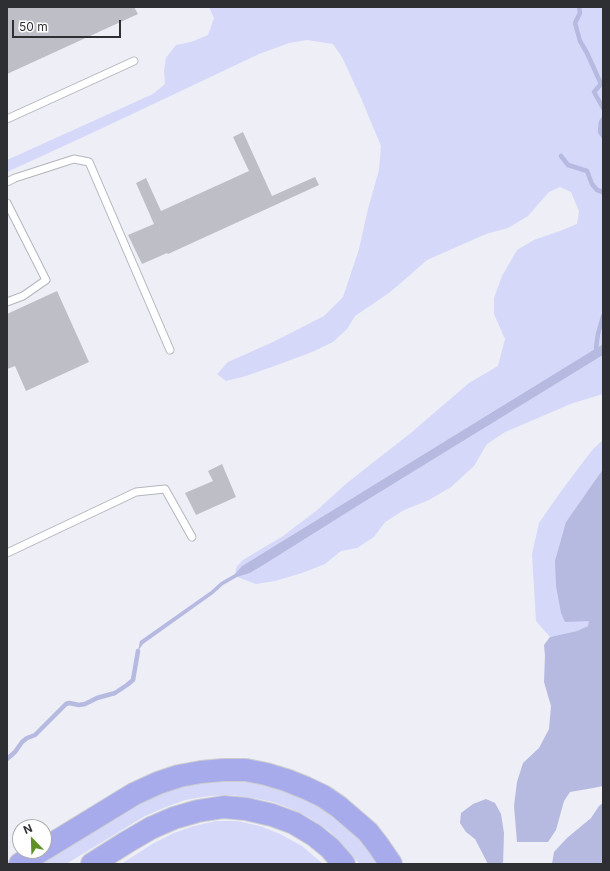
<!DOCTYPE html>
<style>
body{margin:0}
#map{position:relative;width:610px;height:871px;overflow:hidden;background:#edeef6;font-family:Inter,sans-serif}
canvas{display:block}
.frame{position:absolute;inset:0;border:8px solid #2e2f32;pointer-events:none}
.north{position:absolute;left:12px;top:819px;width:40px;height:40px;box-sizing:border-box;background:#fff;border:1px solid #abacad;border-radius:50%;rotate:337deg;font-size:11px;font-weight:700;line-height:16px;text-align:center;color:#2e2f32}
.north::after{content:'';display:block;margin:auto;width:14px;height:18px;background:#609026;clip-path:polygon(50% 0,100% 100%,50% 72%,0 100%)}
.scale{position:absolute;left:12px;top:20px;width:109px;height:18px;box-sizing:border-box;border:2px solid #2e2f32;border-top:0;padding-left:5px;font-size:12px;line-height:14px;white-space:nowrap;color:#2e2f32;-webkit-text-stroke:3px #fff;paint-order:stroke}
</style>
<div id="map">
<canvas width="610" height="871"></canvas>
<div class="frame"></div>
<div class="north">N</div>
<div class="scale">50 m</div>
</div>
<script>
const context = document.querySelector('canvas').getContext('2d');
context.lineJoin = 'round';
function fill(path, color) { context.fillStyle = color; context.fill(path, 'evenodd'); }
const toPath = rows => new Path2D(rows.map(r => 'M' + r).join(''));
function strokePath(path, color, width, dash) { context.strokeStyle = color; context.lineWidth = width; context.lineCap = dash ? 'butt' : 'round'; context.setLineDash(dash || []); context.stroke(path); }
fill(toPath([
 [209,7,603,7,603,344,242,566,235,574,237,566,243,560,283,536,316,511,347,483,412,432,469,383,498,366,505,339,494,314,494,298,502,276,517,250,534,240,560,231,577,224,579,211,571,192,560,187,549,192,528,216,508,228,486,234,427,260,410,275,389,293,355,316,347,329,333,342,312,352,280,364,246,376,226,381,217,374,228,362,273,342,324,316,343,297,359,249,368,209,379,170,381,146,361,98,342,57,333,44,307,40,289,43,259,54,92,133,7,172,7,160,153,94,165,84,164,71,166,58,176,45,191,42,208,35,214,18],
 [603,355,603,394,573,403,505,432,487,444,474,466,451,487,429,500,404,510,385,522,374,537,357,548,341,551,325,564,302,573,275,581,256,584,237,577,250,573,265,564,359,505],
 [603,440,603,469,566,522,578,621,590,621,588,626,577,631,550,637,536,621,532,554,539,523,559,494,593,449],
 [243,780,288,790,328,810,362,840,380,864,360,864,345,847,329,831,310,818,292,809,273,802,253,798,231,795,209,796,185,800,166,807,145,816,66,864,40,864,152,795,196,782],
 [216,821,237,821,260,826,280,834,302,846,323,864,121,864,154,843,174,833,194,826]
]), '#d5d8f9');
fill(toPath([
 [603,344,603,355,359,505,265,564,250,573,237,577,223,585,213,594,143,644,138,651,140,641,211,591,221,582,235,574,242,566],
 [603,469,603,786,593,788,570,792,564,801,556,830,548,842,517,842,514,806,517,782,523,763,539,748,549,729,551,706,544,682,545,656,544,645,550,637,577,631,588,626,589,621,565,622,561,613,556,586,555,561,566,522],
 [486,799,495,803,501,814,504,833,503,864,488,864,475,839,466,832,460,823,461,813,473,804],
 [603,803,603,864,552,864,554,852,567,838,591,818,599,806]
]), '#b6b9e0');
strokePath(toPath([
 [579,7,580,13,575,23,580,41,587,53,601,84,594,92,603,108],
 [603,119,601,122,600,132,603,136],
 [561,156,568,165,587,171,592,184,597,190,603,192],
 [596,348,598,334,603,316],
 [7,759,15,752,22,742,27,738,35,735,66,704,69,703,79,705,85,704,97,698,115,693,127,685,133,680,138,651]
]), '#b6b9e0', 4.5);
fill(toPath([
 [7,7,134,7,138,14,7,74],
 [243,132,272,196,315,177,319,185,168,254,167,253,142,264,128,235,154,224,136,183,146,178,161,211,249,171,233,137],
 [57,291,89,362,26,391,15,366,7,369,7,314],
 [222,464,236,497,196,515,185,493,213,481,208,471]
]), '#bdbec6');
const service = toPath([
 [7,119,134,61],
 [7,182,15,178,74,159,89,162,170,350],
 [7,203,46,280,23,296,7,302],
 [7,553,136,492,165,489,192,537]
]);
const motorway = toPath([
 [44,849,134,794,158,783,179,776,201,772,223,770,246,770,266,774,286,780,306,788,323,796,339,807,368,832,378,845,391,864],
 [20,864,41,851],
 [92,864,127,842,151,828,174,818,198,811,224,807,246,809,272,815,294,823,314,835,330,848,344,864]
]);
strokePath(service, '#b4b5bd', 9);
strokePath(motorway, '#cdcdce', 24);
strokePath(service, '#fff', 7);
strokePath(motorway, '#a7abec', 22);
</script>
